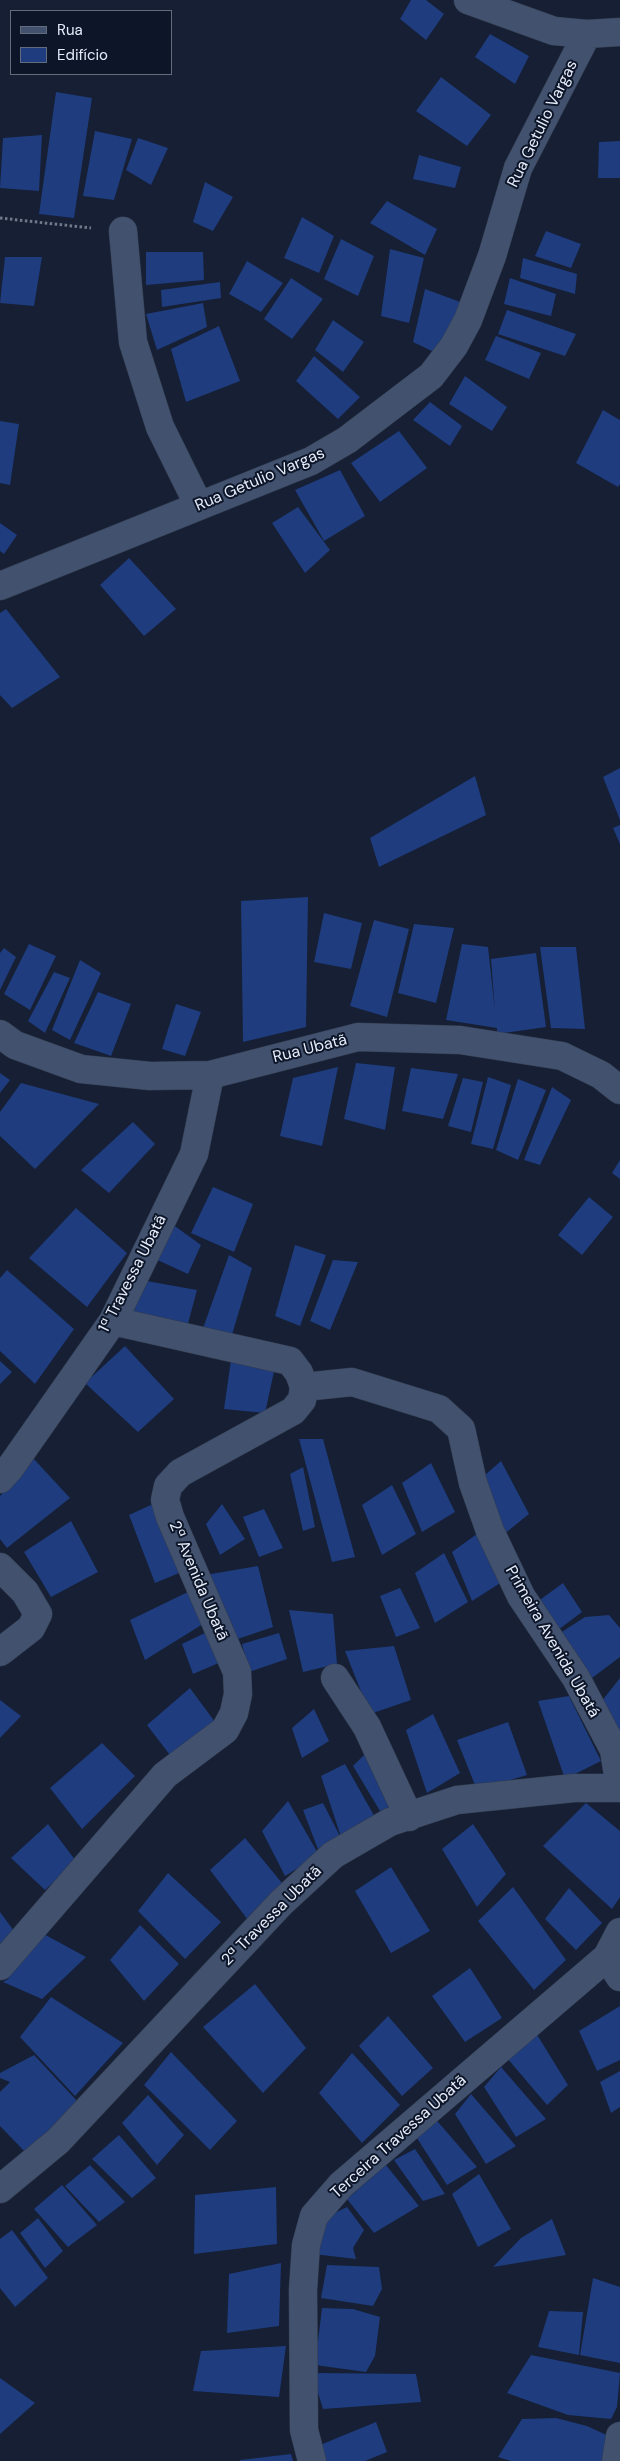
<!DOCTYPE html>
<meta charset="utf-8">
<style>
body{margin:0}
#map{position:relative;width:620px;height:2461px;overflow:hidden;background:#161f33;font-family:"DM Sans",sans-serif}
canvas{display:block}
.legend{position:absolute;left:10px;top:10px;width:162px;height:65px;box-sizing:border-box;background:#0d1629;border:1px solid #636c7d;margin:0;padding:6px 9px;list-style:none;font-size:15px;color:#e5ecfa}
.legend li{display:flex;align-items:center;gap:10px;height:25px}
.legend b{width:25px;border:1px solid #636c7d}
</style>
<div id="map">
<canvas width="620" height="2461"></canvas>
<ul class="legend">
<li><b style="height:6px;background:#41516e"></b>Rua</li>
<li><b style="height:14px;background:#1e3c7e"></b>Edifício</li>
</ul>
</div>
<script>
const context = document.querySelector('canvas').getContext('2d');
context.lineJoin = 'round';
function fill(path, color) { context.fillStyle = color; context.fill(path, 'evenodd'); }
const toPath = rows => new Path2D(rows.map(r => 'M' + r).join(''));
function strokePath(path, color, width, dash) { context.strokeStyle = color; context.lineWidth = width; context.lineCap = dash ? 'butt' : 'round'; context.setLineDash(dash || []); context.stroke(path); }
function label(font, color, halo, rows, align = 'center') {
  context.font = font + ' "DM Sans",sans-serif'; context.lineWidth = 4; context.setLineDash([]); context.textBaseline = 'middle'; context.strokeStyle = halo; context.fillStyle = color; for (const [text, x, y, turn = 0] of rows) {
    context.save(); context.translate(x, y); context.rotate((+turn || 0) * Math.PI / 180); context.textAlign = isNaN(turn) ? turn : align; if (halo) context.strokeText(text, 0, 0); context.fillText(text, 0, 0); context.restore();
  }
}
fill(toPath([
 [411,0,426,0,444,14,426,40,400,19],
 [490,34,529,56,515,84,475,57],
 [441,77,491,115,467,146,416,111],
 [56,92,92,98,74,218,39,214],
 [95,131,132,139,114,200,83,196],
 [42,135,39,191,0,188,3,138],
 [138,138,168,148,151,185,126,170],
 [620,141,620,178,598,178,599,142],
 [419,155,461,167,455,188,413,179],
 [205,182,233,197,213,231,193,222],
 [387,201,437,229,425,255,370,223],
 [302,217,334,236,319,273,284,258],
 [546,231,581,244,571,268,535,256],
 [341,239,374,256,358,296,324,279],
 [390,249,424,258,409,323,381,316],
 [146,252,203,252,204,280,146,285],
 [5,257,42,257,34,306,0,303],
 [523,258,577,274,575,294,520,278],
 [247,261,283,283,261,312,229,294],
 [291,278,323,299,292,339,264,319],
 [510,278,556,294,551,316,504,304],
 [220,282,221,298,162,307,161,290],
 [425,289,463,303,438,354,413,342],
 [203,303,207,327,157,350,146,314],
 [507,310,576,334,565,356,498,334],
 [333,320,364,342,343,372,315,350],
 [219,326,240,381,186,402,171,349],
 [496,336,541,353,529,379,485,360],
 [314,356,360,397,338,419,296,381],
 [465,376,507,407,492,431,449,404],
 [430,402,462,426,450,446,413,420],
 [603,410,620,420,620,484,618,487,576,463],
 [0,421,19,424,10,485,0,483],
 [399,431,427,468,380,502,351,463],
 [340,470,365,516,324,541,295,490],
 [298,507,330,550,305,573,272,523],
 [0,523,17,535,4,554,0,551],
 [129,558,176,609,144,636,100,585],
 [6,609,60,677,12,708,0,695,0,613],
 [620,768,620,820,603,777],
 [475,776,486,815,379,867,370,838],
 [620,825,620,844,613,828],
 [308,897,306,1027,243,1042,241,901],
 [324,913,362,923,351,969,314,962],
 [374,920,409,929,387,1017,350,1006],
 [414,924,454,928,436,1003,398,993],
 [29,944,56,956,30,1010,4,994],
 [462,944,488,947,495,1011,491,959,536,953,546,1027,497,1034,497,1028,446,1020],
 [540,947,576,947,585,1029,551,1028],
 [4,948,16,957,0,990,0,953],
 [80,960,101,973,70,1040,52,1030],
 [54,972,70,978,45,1033,28,1021],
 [98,992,131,1004,111,1056,74,1043],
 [176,1004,201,1012,185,1056,162,1049],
 [356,1063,395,1067,385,1130,344,1119],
 [338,1067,322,1146,280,1136,293,1078],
 [411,1068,458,1074,443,1119,402,1111],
 [0,1073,10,1080,0,1093],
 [488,1077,511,1085,493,1149,471,1144],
 [463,1078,483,1082,471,1132,448,1126],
 [518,1079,546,1090,518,1160,496,1150],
 [21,1083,99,1104,35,1169,0,1136,0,1112],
 [552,1087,571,1100,540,1165,524,1160],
 [133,1122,155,1144,109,1193,81,1170],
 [620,1160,620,1179,612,1173],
 [213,1187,253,1204,234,1252,191,1233],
 [589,1197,613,1217,582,1255,558,1235],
 [76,1208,127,1253,87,1307,29,1258],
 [172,1224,201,1245,188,1274,153,1258],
 [295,1245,326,1255,300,1326,275,1316],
 [229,1255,252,1268,231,1338,201,1334],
 [333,1260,358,1262,330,1330,310,1321],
 [7,1270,74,1329,35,1384,0,1351,0,1278],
 [141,1280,197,1290,186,1331,132,1319],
 [125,1346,174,1399,138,1432,85,1383],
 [231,1360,275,1367,265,1413,224,1409],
 [0,1361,12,1372,0,1384],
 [299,1439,323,1439,355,1557,332,1562],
 [33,1458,70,1498,7,1548,0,1539,0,1496],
 [501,1461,529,1514,498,1539,478,1481],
 [431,1463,455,1512,422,1532,402,1483],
 [303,1467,315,1527,303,1531,290,1474],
 [392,1485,416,1534,382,1555,362,1505],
 [155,1503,184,1571,155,1583,129,1515],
 [222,1504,245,1539,220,1555,206,1524],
 [264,1509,283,1548,259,1557,243,1517],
 [71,1521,98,1572,51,1597,24,1552],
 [481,1531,505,1580,472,1601,452,1552],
 [444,1553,468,1602,435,1623,415,1573],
 [258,1566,273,1627,232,1641,205,1575],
 [563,1583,582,1612,558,1630,537,1602],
 [400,1588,420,1628,396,1637,380,1596],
 [190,1591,203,1624,145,1660,130,1620],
 [289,1610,333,1614,337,1664,303,1672],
 [609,1615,620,1628,620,1657,588,1681,557,1635,585,1617],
 [209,1631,221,1662,193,1674,182,1644],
 [279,1633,287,1659,249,1672,242,1644],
 [394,1646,411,1700,370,1714,345,1651],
 [620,1678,620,1736,597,1707],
 [190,1688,215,1722,173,1759,147,1725],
 [569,1696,601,1761,565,1779,538,1701],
 [0,1700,21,1716,0,1738],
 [314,1709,329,1741,302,1758,292,1728],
 [433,1714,460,1773,427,1793,406,1730],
 [508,1722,527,1775,477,1790,457,1740],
 [102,1743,135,1776,82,1829,50,1788],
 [371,1748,397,1811,383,1816,353,1766],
 [345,1764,376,1819,342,1840,321,1776],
 [288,1801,319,1855,285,1876,262,1831],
 [323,1803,343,1842,319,1852,303,1810],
 [586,1803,620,1831,620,1897,612,1909,543,1846],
 [48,1824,76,1861,45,1890,11,1858],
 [473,1824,506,1874,477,1907,442,1849],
 [245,1838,282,1883,248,1920,210,1870],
 [391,1867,430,1931,391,1953,355,1891],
 [168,1873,221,1922,185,1959,138,1911],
 [513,1887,566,1960,534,1990,478,1921],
 [569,1888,602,1923,576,1950,545,1919],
 [0,1912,14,1931,0,1944],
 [140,1925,179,1964,144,2001,110,1960],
 [42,1933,86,1957,42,1999,3,1982,8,1979],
 [470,1968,502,2018,465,2042,432,1996],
 [255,1984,306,2048,263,2093,203,2027],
 [51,1997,123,2043,75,2096,20,2037],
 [620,2006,620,2060,597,2071,579,2031],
 [388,2016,433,2068,402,2096,359,2046],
 [536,2033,568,2085,547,2105,507,2058],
 [171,2052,237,2121,210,2150,144,2085],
 [352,2053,400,2105,362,2143,319,2093],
 [34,2055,80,2104,27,2154,0,2126,0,2092,10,2082,0,2078,0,2073],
 [501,2067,546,2119,516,2137,484,2087],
 [620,2071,620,2107,611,2113,600,2082],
 [471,2094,516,2146,486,2164,455,2114],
 [148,2095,184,2135,157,2165,122,2123],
 [432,2115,477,2167,447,2185,415,2135],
 [119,2135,156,2178,132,2198,92,2159],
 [415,2149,445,2194,423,2201,394,2160],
 [90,2165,125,2202,99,2222,65,2186],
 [386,2165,419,2206,374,2233,347,2199],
 [479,2174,511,2229,478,2247,452,2194],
 [62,2185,97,2225,68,2247,34,2209],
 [276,2187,277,2244,194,2254,195,2195],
 [347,2207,364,2230,353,2248,356,2259,313,2254,318,2221],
 [38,2218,63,2251,45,2268,20,2233],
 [552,2219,566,2255,493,2267,521,2238],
 [12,2230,48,2278,15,2307,0,2288,0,2239],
 [281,2263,279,2326,227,2333,229,2274],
 [327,2265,379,2267,382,2289,373,2306,321,2298],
 [593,2278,620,2287,620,2363,580,2355],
 [322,2308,353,2309,380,2317,375,2356,366,2372,315,2365],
 [549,2311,583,2312,579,2355,538,2347],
 [286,2346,279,2397,193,2391,201,2351],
 [531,2355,620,2373,617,2407,611,2419,568,2415,507,2393],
 [312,2373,416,2374,421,2402,323,2409],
 [0,2378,35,2403,0,2434],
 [556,2418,587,2426,613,2438,610,2461,511,2461,498,2457,522,2419],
 [376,2422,387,2452,365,2461,326,2461,320,2445],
 [291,2454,293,2461,240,2461,240,2460]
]), '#1e3c7e');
const minor = toPath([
 [468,0,554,31,587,34,620,32],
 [123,231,133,342,160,427,199,506],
 [0,586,311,461,347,440,431,376,454,346,468,320,492,256,518,168,587,34],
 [0,1034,15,1045,81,1069,150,1076,210,1075,358,1037,460,1040,562,1056,601,1075,620,1090],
 [304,1387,352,1382,439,1409,461,1429,473,1483,490,1531,521,1596,576,1678,614,1750,620,1788],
 [0,1479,10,1468,113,1321,194,1154,210,1075],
 [0,1567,25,1592,38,1614,31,1628,0,1652],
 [335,1678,367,1727,409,1817],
 [607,1957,620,1977],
 [0,1966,165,1775,225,1730,234,1713,238,1694,237,1672,170,1517,165,1500,168,1486,180,1473,293,1411,302,1400,304,1387,299,1373,290,1361,113,1321],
 [0,2189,58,2141,281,1903,333,1855,390,1822,457,1800,574,1788,620,1788],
 [312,2461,304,2430,303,2290,306,2245,314,2216,341,2185,607,1957,620,1932],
 [616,2461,620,2436]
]);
strokePath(minor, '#333c4f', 29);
strokePath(toPath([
 [0,218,91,228]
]), '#71798a', 3, [2.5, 2.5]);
strokePath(minor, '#41516e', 28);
label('16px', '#e5ecfa', '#0d1629', [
 ["Rua Getulio Vargas",543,124,-64],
 ["Rua Getulio Vargas",260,480,-23],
 ["Rua Ubatã",310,1049,-14],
 ["1ª Travessa Ubatã",133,1274,-63],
 ["2ª Avenida Ubatã",198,1581,67],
 ["Primeira Avenida Ubatá",552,1642,60],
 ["2ª Travessa Ubatã",272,1916,-45],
 ["Terceira Travessa Ubatã",399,2137,-42]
]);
</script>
